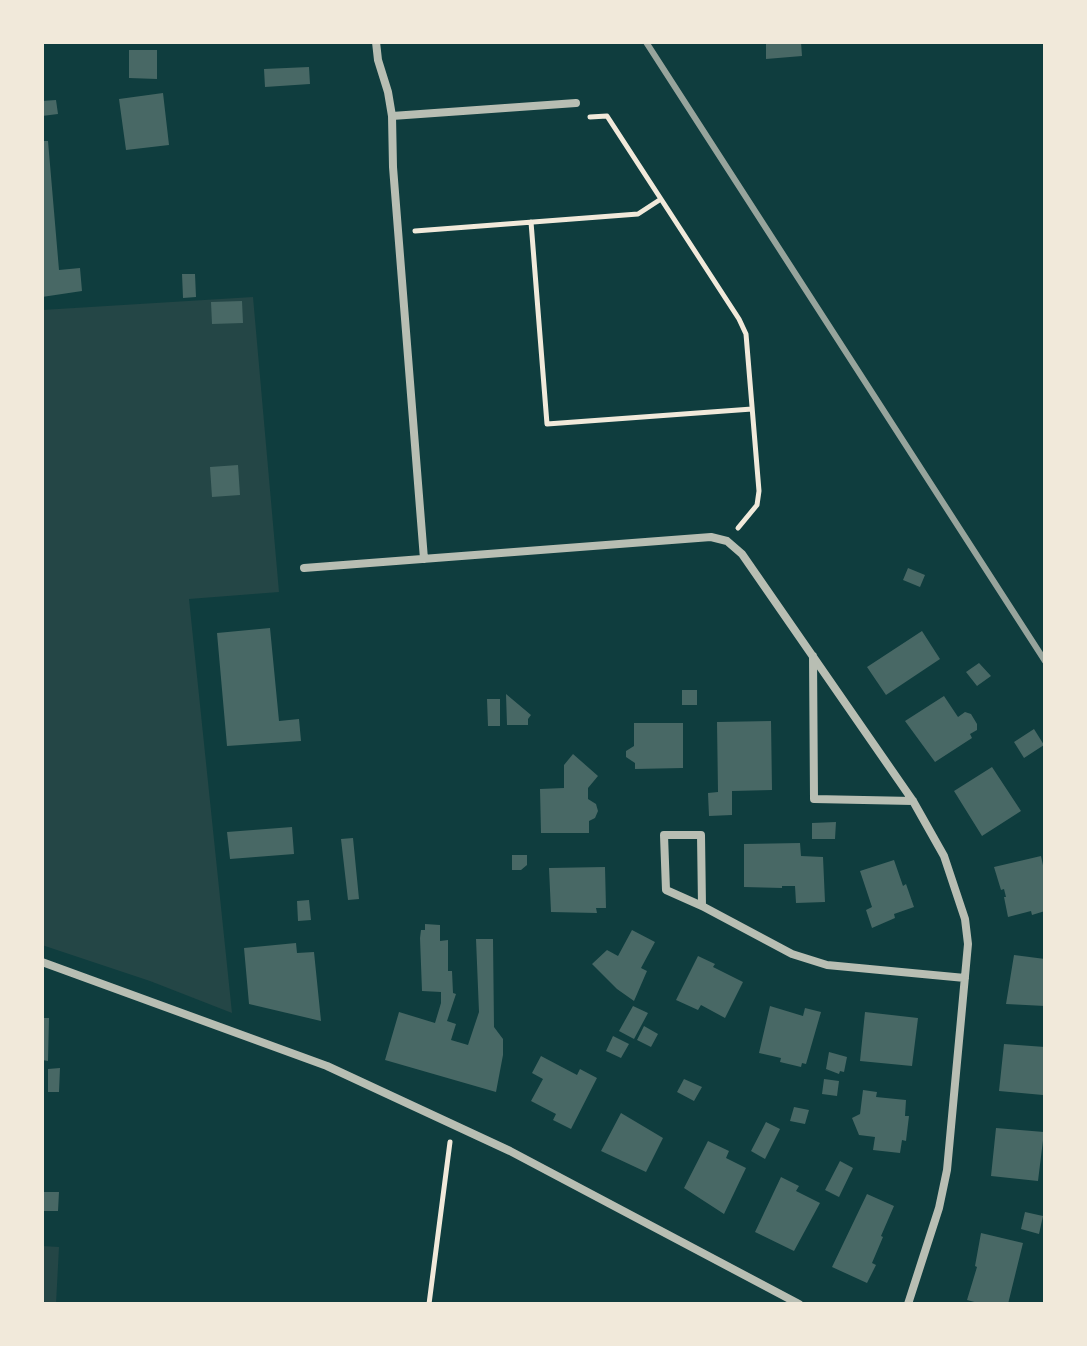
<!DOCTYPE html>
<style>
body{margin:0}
#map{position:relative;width:1087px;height:1346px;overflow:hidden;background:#0f3d3e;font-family:"Fira Sans Condensed",sans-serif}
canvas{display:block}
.frame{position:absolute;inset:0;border:44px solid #f1e9da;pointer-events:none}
</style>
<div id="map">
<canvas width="1087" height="1346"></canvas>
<div class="frame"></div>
</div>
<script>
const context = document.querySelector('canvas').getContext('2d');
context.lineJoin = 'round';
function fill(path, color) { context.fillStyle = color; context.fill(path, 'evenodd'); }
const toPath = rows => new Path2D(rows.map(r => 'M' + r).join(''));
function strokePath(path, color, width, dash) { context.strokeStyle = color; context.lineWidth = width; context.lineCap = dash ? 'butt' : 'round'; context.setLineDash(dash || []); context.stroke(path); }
fill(toPath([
 [253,297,279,592,189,599,232,1013,150,981,42,945,42,310],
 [42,1246,59,1247,56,1304,42,1304]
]), '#244646');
fill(toPath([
 [766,42,801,42,802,56,766,59],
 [129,50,157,50,157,79,129,78],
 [309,67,310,84,265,87,264,69],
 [163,93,169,145,126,150,119,99],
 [56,100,58,114,42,116,42,101],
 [42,141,48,141,59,270,80,268,82,291,42,297],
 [182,274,195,274,196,297,183,298],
 [242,301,243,323,212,324,211,302],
 [238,465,240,495,212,497,210,467],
 [908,568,925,575,920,587,903,580],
 [270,628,279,721,299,719,301,741,227,746,217,633],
 [922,631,940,659,886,695,867,667],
 [979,663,991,676,977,686,966,672],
 [682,690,697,690,697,705,682,705],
 [506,694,531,715,528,719,528,725,507,725],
 [944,696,958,717,965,712,971,714,977,724,977,730,970,734,972,738,935,762,905,721],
 [487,699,500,699,500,726,488,726],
 [771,721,772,790,732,791,732,815,709,816,708,793,718,792,717,722],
 [634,723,683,723,683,768,635,769,635,763,626,757,626,751,634,746],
 [1034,729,1044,745,1024,758,1014,742],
 [573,754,598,776,588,788,588,799,596,804,598,811,595,818,589,821,589,833,541,833,540,789,564,788,564,765],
 [992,767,1021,811,982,836,954,791],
 [836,822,835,839,812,839,812,823],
 [292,827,294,854,230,859,227,832],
 [353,838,359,899,348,900,341,839],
 [800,843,801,856,823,857,825,902,796,903,795,886,782,886,782,888,744,887,744,844],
 [512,855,527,855,527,865,521,870,512,870],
 [1041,856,1045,875,1045,911,1032,915,1031,911,1008,917,1004,897,1006,897,1004,889,1001,890,994,867],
 [894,860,903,886,906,884,914,907,894,914,895,918,872,928,866,910,872,907,860,871],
 [605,867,606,908,596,908,597,913,551,912,549,868],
 [309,900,311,920,298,921,297,901],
 [425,924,440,925,440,941,448,940,448,971,452,971,453,993,456,994,447,1021,456,1024,451,1040,468,1045,479,1012,476,939,493,939,494,1027,503,1039,503,1055,496,1092,385,1060,399,1012,435,1023,441,1003,441,992,422,991,420,938,421,930,425,930],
 [632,930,655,942,641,968,647,971,634,1001,617,989,592,964,607,950,618,956],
 [296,943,297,953,314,952,321,1021,249,1004,244,948],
 [1014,955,1045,959,1045,1006,1006,1004],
 [698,956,715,964,713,967,743,982,725,1018,701,1005,698,1010,676,1000],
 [633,1006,648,1013,634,1039,619,1031],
 [770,1006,803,1016,805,1008,821,1012,806,1064,802,1063,801,1067,780,1062,781,1058,759,1053],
 [865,1012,918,1018,912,1066,860,1061],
 [42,1018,49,1018,48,1061,42,1060],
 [644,1026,658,1034,651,1047,637,1040],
 [613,1036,629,1044,621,1058,606,1051],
 [1004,1044,1045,1047,1043,1095,999,1091],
 [829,1052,847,1057,844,1072,840,1071,839,1074,826,1069],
 [541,1056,577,1075,580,1069,597,1078,571,1129,553,1120,556,1114,531,1101,543,1079,532,1073],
 [60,1068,59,1092,48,1092,48,1069],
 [684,1079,702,1087,694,1101,677,1092],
 [824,1079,839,1081,837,1096,822,1094],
 [863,1090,877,1092,876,1097,906,1100,905,1116,909,1116,906,1141,902,1140,900,1153,873,1150,875,1137,859,1135,852,1118,860,1114],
 [794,1107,809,1110,805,1124,790,1121],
 [621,1113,663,1138,646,1172,601,1151],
 [766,1122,780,1129,765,1159,751,1151],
 [996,1128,1044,1132,1038,1181,991,1176],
 [708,1141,729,1151,726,1158,746,1168,724,1214,684,1188],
 [840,1161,853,1168,839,1197,825,1190],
 [781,1177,799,1186,796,1191,820,1203,794,1251,755,1232],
 [42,1192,59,1192,58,1211,42,1211],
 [867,1194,894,1206,881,1236,883,1237,872,1263,876,1265,867,1283,832,1267],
 [1025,1212,1043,1216,1039,1234,1021,1229],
 [981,1233,1023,1243,1008,1304,982,1304,967,1300,977,1267,975,1266]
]), '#486865');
strokePath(toPath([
 [590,117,607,116,739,319,746,334,759,491,757,505,738,528],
 [531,222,547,424,752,409],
 [415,231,638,214,661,199],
 [429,1304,450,1142]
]), '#f1e9da', 5);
strokePath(toPath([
 [376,42,378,60,388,92,392,116,393,167,424,559],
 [392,116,576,103],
 [304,568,711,537,727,541,742,554,913,801,944,856,965,919,968,944,947,1170,939,1208,908,1304],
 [813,656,814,799,913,801],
 [702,906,666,890,664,835,701,835,702,906,792,954,827,965,965,978],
 [42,962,327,1066,510,1151,799,1304]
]), '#b8beb3', 8);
strokePath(toPath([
 [646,42,1045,661]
]), '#97a49c', 6);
</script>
